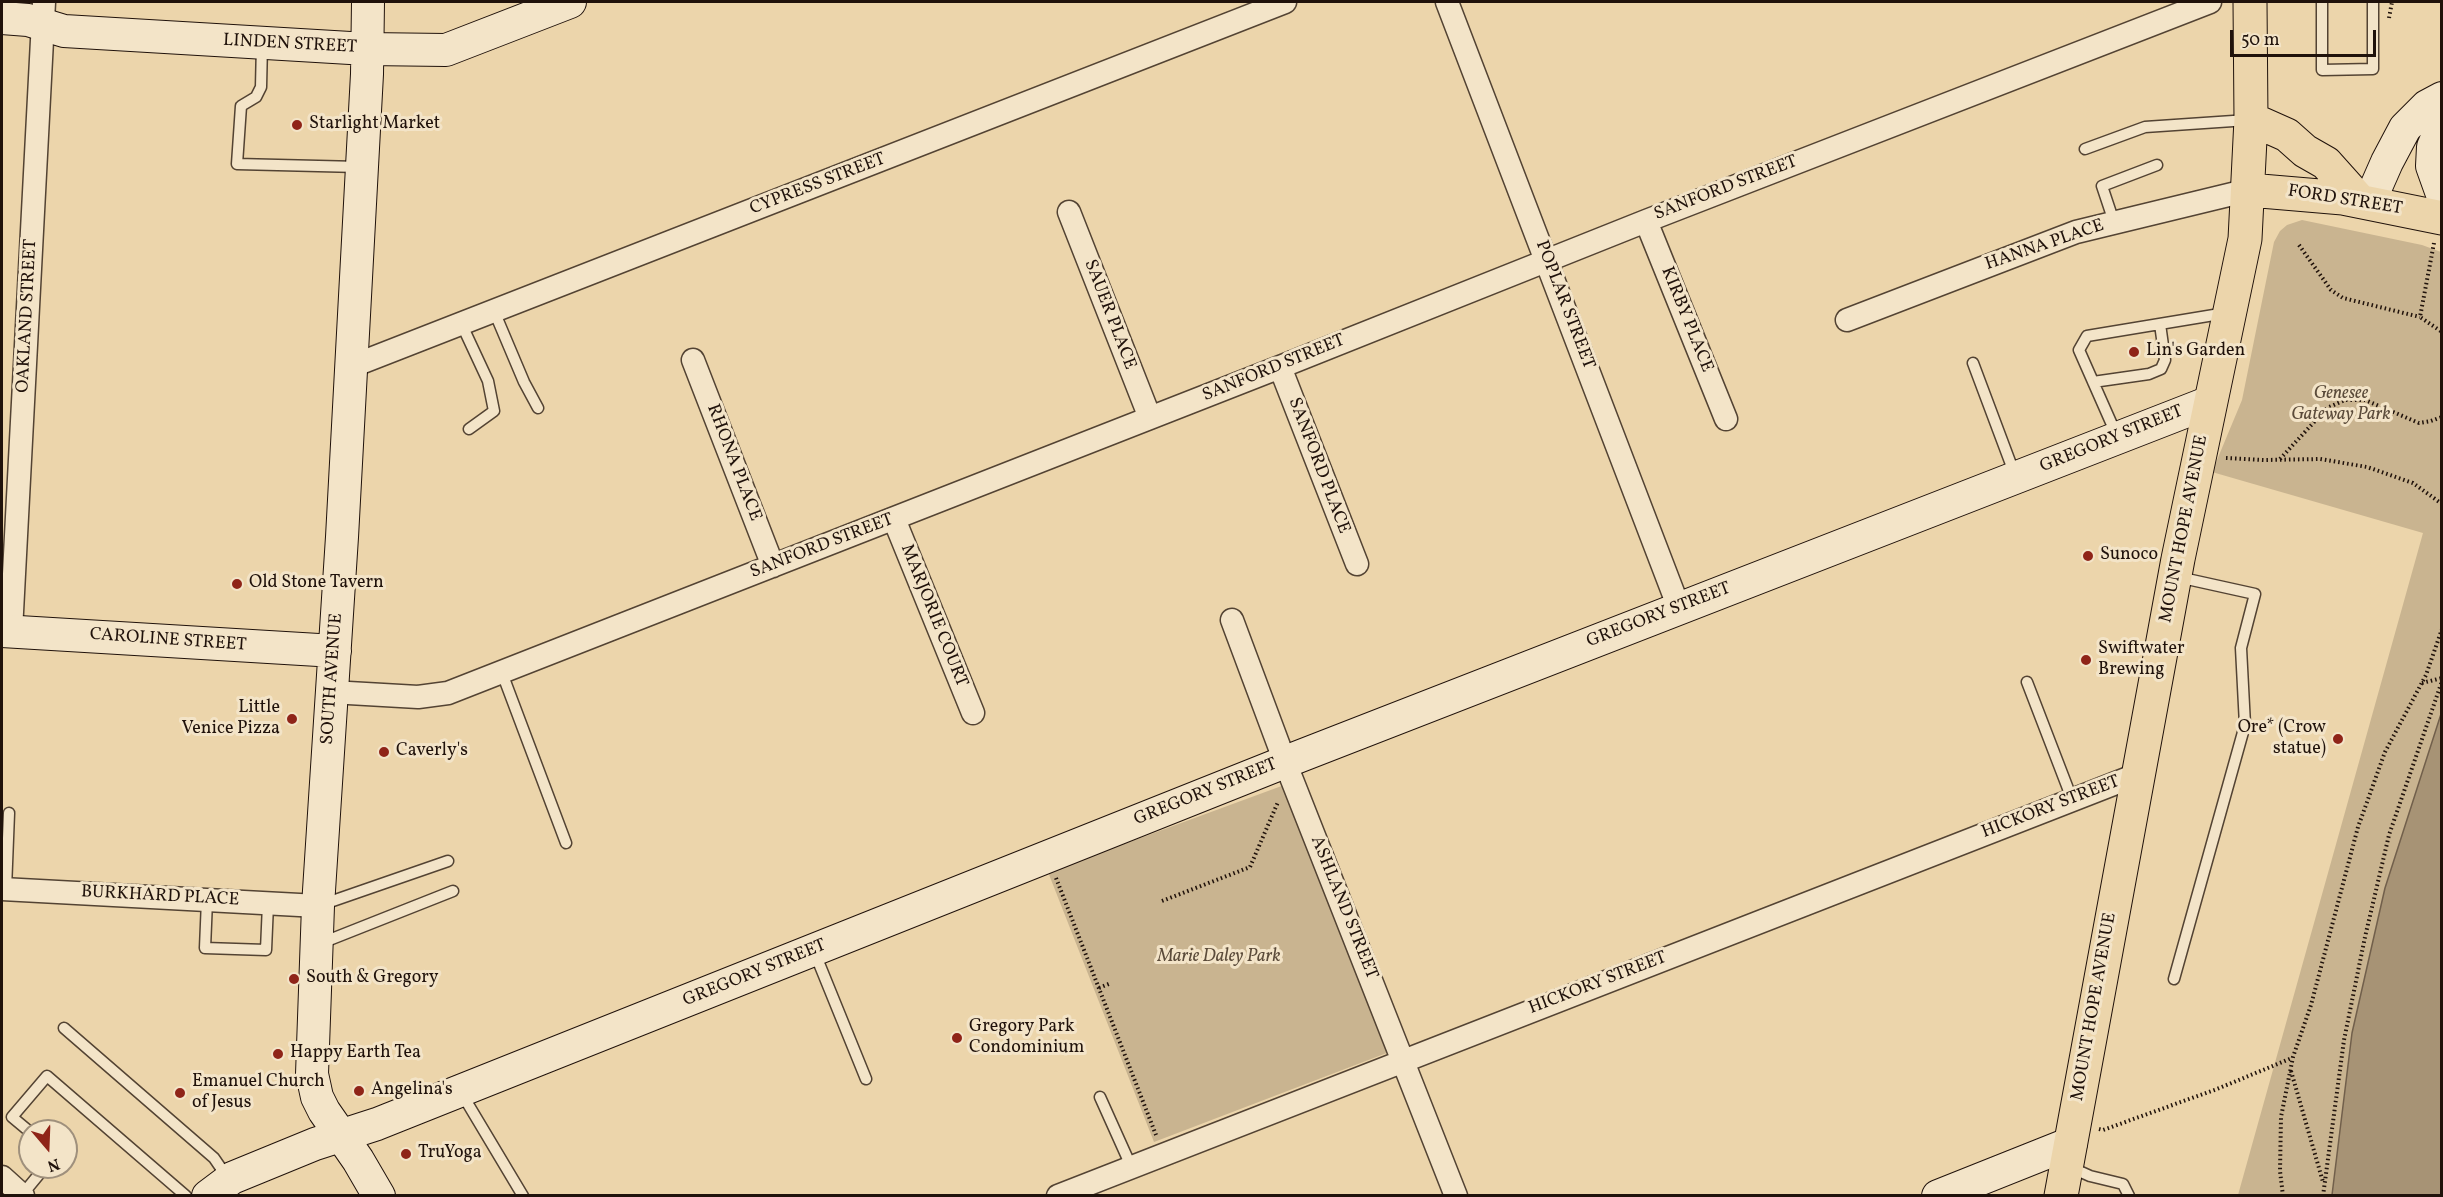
<!DOCTYPE html>
<style>
body{margin:0}
#map{position:relative;width:2443px;height:1197px;overflow:hidden;background:#ecd5ab;font-family:Vollkorn,serif}
canvas{display:block}
.frame{position:absolute;inset:0;border:3px solid #20120b;pointer-events:none}
.north{position:absolute;left:18px;top:1119px;width:60px;height:60px;box-sizing:border-box;background:#f3e4c8;border:2px solid #9f907c;border-radius:50%;rotate:161deg;font-size:16px;font-weight:700;line-height:24px;text-align:center;color:#20120b}
.north::after{content:'';display:block;margin:auto;width:21px;height:27px;background:#8f2418;clip-path:polygon(50% 0,100% 100%,50% 72%,0 100%)}
.scale{position:absolute;left:2230px;top:30px;width:146px;height:27px;box-sizing:border-box;border:3px solid #20120b;border-top:0;padding-left:8px;font-size:18px;line-height:21px;white-space:nowrap;color:#20120b;-webkit-text-stroke:4px #f3e4c8;paint-order:stroke}
</style>
<div id="map">
<canvas width="2443" height="1197"></canvas>
<div class="frame"></div>
<div class="north">N</div>
<div class="scale">50 m</div>
</div>
<script>
const context = document.querySelector('canvas').getContext('2d');
context.lineJoin = 'round';
function fill(path, color) { context.fillStyle = color; context.fill(path, 'evenodd'); }
const toPath = rows => new Path2D(rows.map(r => 'M' + r).join(''));
function strokePath(path, color, width, dash) { context.strokeStyle = color; context.lineWidth = width; context.lineCap = dash ? 'butt' : 'round'; context.setLineDash(dash || []); context.stroke(path); }
function label(font, color, halo, rows, align = 'center') {
  context.font = font + ' Vollkorn,serif'; context.lineWidth = 6; context.setLineDash([]); context.textBaseline = 'middle'; context.strokeStyle = halo; context.fillStyle = color; for (const [text, x, y, turn = 0] of rows) {
    context.save(); context.translate(x, y); context.rotate((+turn || 0) * Math.PI / 180); context.textAlign = isNaN(turn) ? turn : align; if (halo) context.strokeText(text, 0, 0); context.fillText(text, 0, 0); context.restore();
  }
}
fill(toPath([
 [2302,220,2422,245,2441,252,2441,714,2385,888,2352,1033,2332,1195,2238,1195,2423,533,2212,472,2242,400,2274,242,2280,231,2287,225],
 [1287,784,1392,1051,1154,1142,1048,872]
]), '#c9b490');
const water = toPath([
 [2441,714,2441,1195,2332,1195,2352,1033,2385,888,2441,714]
]);
fill(water, '#a79375');
strokePath(water, '#715f4b', 1.5);
const lane = toPath([
 [2322,2,2322,70,2373,69,2373,2],
 [262,44,261,87,256,97,241,106,237,164,359,167],
 [2085,149,2145,127,2248,120],
 [2114,222,2102,186,2157,165],
 [494,311,524,382,538,408],
 [461,323,488,381,494,411,469,429],
 [1973,363,2015,475],
 [2093,382,2149,374,2161,369,2165,360,2160,324],
 [2117,436,2079,350,2087,336,2226,313],
 [502,673,566,843],
 [2027,682,2072,799],
 [6,889,9,813],
 [207,900,205,948,266,950,268,904],
 [321,905,448,861],
 [319,944,453,891],
 [814,951,866,1079],
 [2174,979,2245,725,2241,648,2255,594,2178,577],
 [64,1028,214,1158,227,1177],
 [462,1094,523,1196],
 [1100,1097,1131,1166],
 [30,1132,12,1117,47,1076,186,1196],
 [2070,1167,2090,1176,2123,1184,2129,1196],
 [22,1195,45,1167]
]);
const street = toPath([
 [1447,2,1679,608],
 [1069,212,1150,418],
 [1646,221,1726,419],
 [1847,320,2076,232,2249,190],
 [693,360,773,566],
 [350,367,1285,2],
 [1280,367,1357,564],
 [894,519,973,713],
 [1232,620,1285,762,1456,1196],
 [11,631,44,2],
 [331,692,418,697,448,693,1280,367,1646,221,2210,2],
 [2,889,318,906],
 [2,1177,23,1196],
 [1058,1196,2139,774]
]);
const secondary = toPath([
 [368,2,367,74,342,537,318,906,312,1074,317,1097,324,1111,358,1160,379,1196],
 [2,18,28,20,64,31,367,49,446,50,570,2],
 [2442,126,2433,147,2432,166,2442,194],
 [2369,203,2387,162,2405,128,2427,106,2442,98],
 [2,631,335,651],
 [208,1196,232,1178,315,1144,377,1124,1285,762,2210,402],
 [1938,1196,2071,1143]
]);
const primary = toPath([
 [2251,119,2287,135,2305,151,2326,163,2360,201],
 [2249,190,2343,198,2442,218],
 [2061,1196,2178,559,2245,239,2251,119,2250,2]
]);
strokePath(lane, '#534333', 13);
strokePath(street, '#534333', 25);
strokePath(secondary, '#20120b', 34);
strokePath(primary, '#20120b', 35);
strokePath(toPath([
 [2389,18,2392,2],
 [2434,243,2420,317,2442,332],
 [2299,245,2331,290,2343,298,2420,317],
 [2226,458,2264,460,2320,459,2367,467,2413,483,2442,504],
 [2280,459,2327,408,2345,400,2365,400,2419,423,2431,421,2442,417],
 [2422,683,2442,678],
 [1056,878,1156,1135],
 [1162,901,1250,867,1278,802],
 [1099,988,1111,983],
 [2291,1071,2323,1182],
 [2099,1129,2103,1130,2217,1089,2292,1058],
 [2283,1196,2280,1171,2281,1117,2293,1057,2311,1005,2358,827,2385,752,2426,675,2442,629],
 [2323,1196,2344,1040,2365,937,2389,835,2442,681]
]), '#20120b', 4, [1.5, 3]);
strokePath(lane, '#f3e4c8', 10);
strokePath(street, '#f3e4c8', 22);
strokePath(secondary, '#f3e4c8', 32);
strokePath(primary, '#ecd5ab', 33);
for (const [x, y, r, color] of [
 [297,125,6,"#8f2418"],
 [2134,352,6,"#8f2418"],
 [2088,556,6,"#8f2418"],
 [237,584,6,"#8f2418"],
 [2086,660,6,"#8f2418"],
 [292,719,6,"#8f2418"],
 [2338,739,6,"#8f2418"],
 [384,752,6,"#8f2418"],
 [294,979,6,"#8f2418"],
 [957,1038,6,"#8f2418"],
 [278,1054,6,"#8f2418"],
 [359,1091,6,"#8f2418"],
 [180,1093,6,"#8f2418"],
 [406,1154,6,"#8f2418"]
]) { const dot = new Path2D(); dot.arc(x, y, r, 0, 2 * Math.PI); context.fillStyle = color; context.fill(dot); strokePath(dot, '#f3e4c8', 2); }
label('18px', '#20120b', '#f3e4c8', [
 ["LINDEN STREET",290,45,3],
 ["CYPRESS STREET",818,185,-21],
 ["SANFORD STREET",1726,189,-21],
 ["FORD STREET",2345,201,9],
 ["HANNA PLACE",2045,246,-19],
 ["POPLAR STREET",1564,305,69],
 ["SAUER PLACE",1109,315,69],
 ["OAKLAND STREET",28,316,-87],
 ["KIRBY PLACE",1686,320,68],
 ["SANFORD STREET",1274,369,-22],
 ["GREGORY STREET",2112,440,-22],
 ["RHONA PLACE",733,463,69],
 ["SANFORD PLACE",1318,466,69],
 ["MOUNT HOPE AVENUE",2185,529,-79],
 ["SANFORD STREET",822,547,-21],
 ["MARJORIE COURT",933,616,68],
 ["GREGORY STREET",1659,616,-21],
 ["CAROLINE STREET",168,641,4],
 ["SOUTH AVENUE",333,679,-86],
 ["GREGORY STREET",1206,793,-22],
 ["HICKORY STREET",2051,808,-21],
 ["BURKHARD PLACE",160,897,3],
 ["ASHLAND STREET",1343,908,68],
 ["GREGORY STREET",755,974,-22],
 ["HICKORY STREET",1598,984,-21],
 ["MOUNT HOPE AVENUE",2095,1007,-80]
]);
label('18px', '#20120b', '#f3e4c8', [
 ["Starlight Market",309,125],
 ["Lin's Garden",2146,352],
 ["Sunoco",2100,556],
 ["Old Stone Tavern",249,584],
 ["Swiftwater",2098,650],
 ["Brewing",2098,671],
 ["Little",280,709,"right"],
 ["Venice Pizza",280,730,"right"],
 ["Ore* (Crow",2326,729,"right"],
 ["statue)",2326,750,"right"],
 ["Caverly's",396,752],
 ["South & Gregory",306,979],
 ["Gregory Park",969,1028],
 ["Condominium",969,1049],
 ["Happy Earth Tea",290,1054],
 ["Emanuel Church",192,1083],
 ["of Jesus",192,1104],
 ["Angelina's",371,1091],
 ["TruYoga",418,1154]
], 'left');
label('italic 18px', '#5b4b3a', '#f3e4c8', [
 ["Genesee",2341,395],
 ["Gateway Park",2341,416],
 ["Marie Daley Park",1219,958]
]);
</script>
